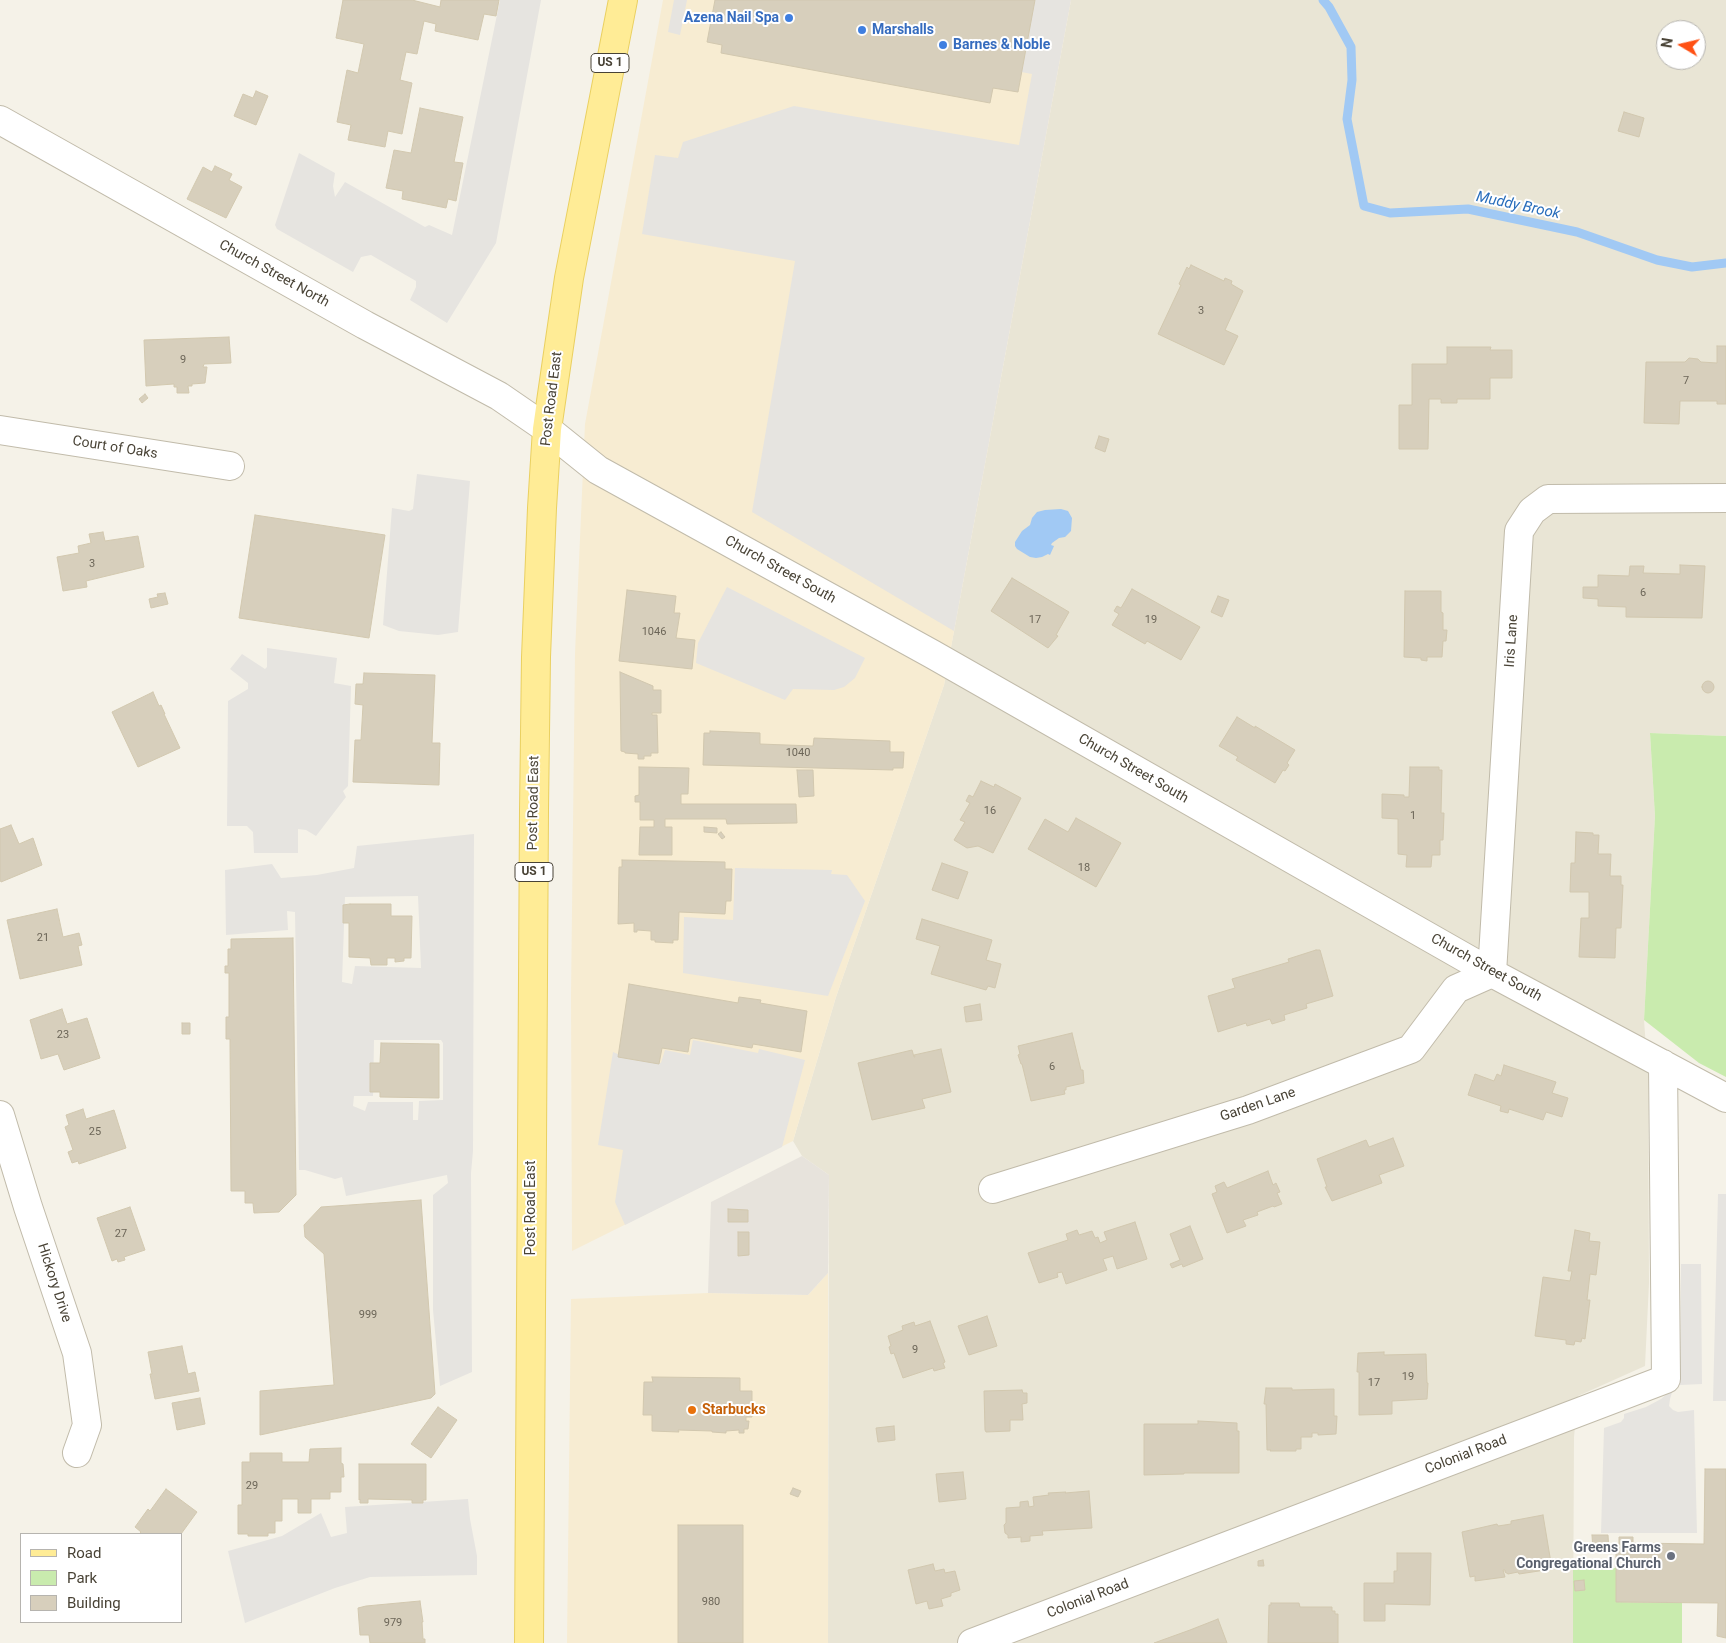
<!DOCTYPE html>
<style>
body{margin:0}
#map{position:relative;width:1726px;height:1643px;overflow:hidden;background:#f5f2e8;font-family:Roboto,sans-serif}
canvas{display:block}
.legend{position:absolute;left:20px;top:1533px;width:162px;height:90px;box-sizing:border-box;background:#fff;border:1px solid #b6b4af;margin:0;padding:6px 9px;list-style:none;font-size:15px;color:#494336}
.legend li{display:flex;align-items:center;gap:10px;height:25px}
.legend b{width:25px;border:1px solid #b6b4af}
.north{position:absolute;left:1656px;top:20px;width:50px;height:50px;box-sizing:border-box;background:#fff;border:1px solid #b6b4af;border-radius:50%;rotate:279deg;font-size:14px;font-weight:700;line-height:20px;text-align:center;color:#494336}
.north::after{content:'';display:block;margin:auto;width:18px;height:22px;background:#ff5114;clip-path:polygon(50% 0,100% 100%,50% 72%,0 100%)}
</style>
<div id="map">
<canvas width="1726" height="1643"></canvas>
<ul class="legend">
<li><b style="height:6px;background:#ffec96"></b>Road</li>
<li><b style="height:14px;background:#c9ebae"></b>Park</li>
<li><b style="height:14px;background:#d7cfbc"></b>Building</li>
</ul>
<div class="north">N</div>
</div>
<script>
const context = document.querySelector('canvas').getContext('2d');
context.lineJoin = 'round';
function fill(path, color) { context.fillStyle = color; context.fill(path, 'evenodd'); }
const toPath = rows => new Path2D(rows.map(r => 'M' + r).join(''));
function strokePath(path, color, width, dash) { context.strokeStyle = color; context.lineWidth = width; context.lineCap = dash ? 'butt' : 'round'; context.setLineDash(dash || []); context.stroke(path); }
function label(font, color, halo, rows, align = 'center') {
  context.font = font + ' Roboto,sans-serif'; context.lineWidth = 4; context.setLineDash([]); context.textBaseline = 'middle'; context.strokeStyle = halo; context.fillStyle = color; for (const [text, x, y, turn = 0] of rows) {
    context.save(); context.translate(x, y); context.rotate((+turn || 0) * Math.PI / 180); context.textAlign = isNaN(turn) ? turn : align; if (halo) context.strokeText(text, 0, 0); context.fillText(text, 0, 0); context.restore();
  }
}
fill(toPath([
 [1071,0,1726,0,1726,736,1650,733,1655,816,1644,1020,1648,1075,1649,1283,1645,1366,1578,1396,1574,1437,1573,1643,828,1643,829,1175,802,1156,793,1141,836,997,944,685],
 [1666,30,1696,30,1696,60,1666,60]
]), '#e9e5d5');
fill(toPath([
 [663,0,1071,0,944,685,836,997,793,1141,572,1251,571,996,575,653,585,424],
 [828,1273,828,1643,567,1643,571,1299,708,1293,808,1295]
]), '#f7ecd2');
fill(toPath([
 [802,1156,829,1175,828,1273,808,1295,708,1293,711,1202]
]), '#e7e3dc');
fill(toPath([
 [1650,733,1726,736,1726,1077,1699,1063,1644,1020,1655,816],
 [1573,1568,1616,1568,1616,1602,1682,1603,1682,1643,1573,1643]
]), '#c9ebae');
fill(toPath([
 [500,0,541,0,496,243,447,323,410,300,416,287,416,281,371,255,361,257,353,272,277,229,275,225,299,153,335,173,333,186,335,197,345,182,425,227,429,225,452,235],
 [674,0,687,0,680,35,668,32],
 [1034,0,1071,0,954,631,752,512,795,261,642,234,655,155,678,158,683,142,794,106,1019,145,1032,74,1021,72],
 [417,474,470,481,458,632,438,635,399,631,383,625,392,508,409,511,413,509],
 [727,587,865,658,855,678,844,687,834,690,793,689,785,700,696,663,698,643],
 [267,648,337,658,334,683,351,686,348,786,343,791,346,797,316,836,306,830,298,829,298,853,254,853,253,832,247,826,227,826,228,701,248,689,248,683,230,669,242,654,265,669,267,667],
 [474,834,473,1151,471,1173,472,1372,440,1386,433,1310,433,1195,448,1183,447,1175,346,1196,342,1177,335,1179,305,1170,299,1170,295,912,287,911,288,930,226,935,225,870,272,864,281,878,317,875,354,868,357,846],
 [418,896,421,968,355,966,352,984,342,982,345,897],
 [374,1040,441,1040,443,1043,443,1100,419,1101,418,1120,413,1120,413,1102,368,1102,365,1111,353,1106,354,1096,373,1096],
 [735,868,832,870,831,874,847,875,865,901,828,996,683,973,684,917,733,920],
 [693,1040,758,1053,759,1049,805,1060,782,1147,625,1225,615,1202,623,1150,598,1145,613,1052,620,1055,661,1063,665,1050,690,1055],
 [1718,1194,1726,1194,1726,1401,1713,1401],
 [1681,1264,1701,1264,1702,1384,1680,1385],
 [1673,1389,1670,1399,1669,1406,1673,1410,1678,1412,1694,1410,1697,1533,1601,1533,1604,1428,1621,1422,1624,1418,1624,1414,1646,1407,1661,1399],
 [468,1499,470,1519,477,1556,477,1575,370,1577,335,1588,245,1623,228,1551,282,1536,321,1513,331,1537,347,1533,345,1507]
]), '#e6e4e0');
fill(toPath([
 [1061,509,1068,511,1072,518,1071,531,1065,537,1059,538,1052,543,1051,545,1054,546,1050,555,1048,554,1042,557,1036,558,1030,557,1017,549,1015,546,1015,542,1022,531,1030,525,1032,518,1037,512,1045,510]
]), '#a1c9f4');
strokePath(toPath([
 [1323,0,1329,7,1351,47,1352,80,1347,119,1364,206,1390,213,1468,209,1577,232,1657,260,1692,267,1726,263]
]), '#a1c9f4', 9);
const building = toPath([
 [343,0,412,0,440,7,441,0,499,0,496,16,484,14,478,40,435,31,436,24,424,21,417,54,406,52,400,80,412,83,402,134,388,131,385,147,348,140,351,125,337,122,347,70,358,73,364,44,336,38,343,0],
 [715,0,1035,0,1018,92,993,88,990,103,721,53,722,45,707,42,715,0],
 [256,91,268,96,256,125,234,116,243,94,253,98,256,91],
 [420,108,463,117,454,162,463,163,456,201,448,199,446,208,402,199,403,191,386,188,394,150,411,153,420,108],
 [1624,112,1644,118,1639,137,1618,131,1624,112],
 [215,166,232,174,229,180,242,187,226,218,187,199,203,167,212,172,215,166],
 [1191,265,1224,281,1225,278,1232,281,1231,284,1243,291,1225,330,1238,336,1224,365,1158,334,1181,285,1179,284,1187,267,1189,269,1191,265],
 [229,337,231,363,204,364,203,367,207,367,205,383,192,384,192,386,188,386,189,393,177,393,177,387,174,387,174,384,146,386,144,340,229,337],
 [1717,346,1726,346,1726,404,1717,404,1717,401,1680,401,1679,424,1644,423,1646,362,1685,362,1689,358,1698,359,1701,362,1717,363,1717,346],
 [1447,347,1491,347,1490,350,1512,350,1512,378,1490,378,1490,399,1457,399,1457,403,1441,403,1441,399,1429,399,1428,449,1399,449,1399,405,1412,405,1412,364,1447,364,1447,347],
 [145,394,148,398,142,403,139,399,145,394],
 [1099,436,1109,439,1105,452,1095,448,1099,436],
 [255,515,385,535,369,638,239,618,255,515],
 [103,532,105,541,138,536,144,567,86,581,87,587,63,591,57,557,79,553,78,546,91,543,89,534,103,532],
 [1680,565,1705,566,1702,618,1626,617,1626,607,1598,606,1598,599,1583,598,1583,587,1598,587,1598,575,1629,576,1630,566,1644,566,1643,573,1680,574,1680,565],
 [1012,578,1069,612,1056,635,1058,636,1048,648,991,611,1012,578],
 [1132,589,1200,627,1181,660,1147,641,1145,644,1112,625,1119,614,1114,611,1117,606,1121,608,1132,589],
 [627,590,676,596,674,613,680,613,676,638,695,640,692,669,619,661,627,590],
 [1405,591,1441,591,1441,612,1443,613,1443,630,1447,630,1446,641,1443,641,1442,657,1427,657,1427,661,1421,660,1421,658,1404,657,1405,591],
 [165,593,168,604,151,608,149,599,158,597,157,594,165,593],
 [1218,596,1229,600,1222,617,1211,612,1218,596],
 [620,672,653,686,653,690,661,690,661,713,652,713,652,715,657,715,658,753,651,753,651,756,644,756,644,759,638,759,638,754,625,753,625,752,621,751,620,672],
 [364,673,435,675,432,743,440,743,439,785,353,782,355,740,361,740,363,705,355,704,356,684,363,684,364,673],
 '1702 687a6 6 0 1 1 12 0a6 6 0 1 1-12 0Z',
 [153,692,159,706,161,705,165,714,164,714,180,748,138,767,112,712,153,692],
 [1237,717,1255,728,1255,726,1295,750,1287,763,1289,765,1285,771,1283,770,1275,783,1236,760,1238,757,1219,746,1237,717],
 [710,731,760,733,760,744,813,746,814,738,890,741,890,752,904,752,903,768,893,768,893,770,703,765,704,733,710,733,710,731],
 [639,767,689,768,688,794,681,794,681,804,796,804,797,823,727,824,726,819,665,819,665,827,672,827,672,855,639,855,640,827,654,827,654,820,640,820,640,802,635,802,635,796,639,795,639,767],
 [1410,767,1439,767,1439,770,1442,770,1441,813,1444,813,1443,840,1440,840,1440,855,1432,855,1431,867,1406,867,1407,855,1398,854,1398,819,1382,818,1382,794,1404,795,1404,797,1409,797,1410,767],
 [797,770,813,770,814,796,799,797,797,770],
 [981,781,994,787,995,784,1021,798,993,853,978,846,967,848,954,840,965,822,960,820,970,803,966,801,969,795,973,797,981,781],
 [1076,818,1121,843,1096,887,1028,849,1045,819,1068,832,1076,818],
 [11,825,19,844,33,838,42,865,1,882,0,880,0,829,11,825],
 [704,827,717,828,717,833,704,832,704,827],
 [721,832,725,837,722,839,718,834,721,832],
 [1576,832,1593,833,1593,835,1599,835,1598,854,1611,854,1610,876,1621,876,1621,885,1623,885,1621,928,1616,928,1615,958,1579,957,1581,918,1589,918,1589,892,1570,892,1571,863,1575,863,1576,832],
 [622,860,725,862,725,869,732,869,731,901,726,901,725,914,679,912,678,940,673,940,673,943,655,942,655,940,651,940,651,931,637,930,637,932,634,932,634,923,618,924,619,867,622,867,622,860],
 [942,863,968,872,958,899,932,890,942,863],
 [350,904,391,904,391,916,412,916,411,958,404,958,404,961,395,962,395,958,387,958,387,965,371,965,370,958,349,957,349,923,343,923,343,905,350,904],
 [57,909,63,937,79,933,82,945,78,946,82,965,20,979,7,920,57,909],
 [922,919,992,940,986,960,1001,964,995,988,988,986,986,990,931,974,940,946,916,939,922,919],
 [293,938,296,1195,279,1212,254,1213,253,1203,245,1203,245,1191,231,1191,230,1039,226,1039,226,1017,229,1017,229,973,225,973,225,966,228,966,228,949,231,949,231,939,293,938],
 [1316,950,1320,950,1333,996,1306,1004,1307,1008,1284,1015,1285,1020,1272,1024,1270,1019,1247,1026,1246,1023,1218,1032,1208,996,1235,988,1232,979,1289,962,1288,959,1316,950],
 [629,984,738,1003,739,997,761,1000,760,1003,807,1011,801,1052,753,1044,752,1048,693,1038,690,1039,688,1052,662,1048,659,1064,618,1057,629,984],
 [980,1004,982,1020,966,1022,964,1007,980,1004],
 [62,1009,67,1024,87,1018,100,1058,64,1070,58,1054,41,1059,30,1020,62,1009],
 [182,1023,190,1023,190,1034,182,1034,182,1023],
 [1072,1033,1081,1070,1083,1070,1084,1083,1066,1087,1066,1090,1064,1090,1065,1094,1031,1101,1022,1064,1021,1064,1018,1055,1020,1054,1018,1046,1072,1033],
 [381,1043,439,1044,439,1098,380,1097,380,1092,370,1092,370,1063,380,1063,381,1043],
 [941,1049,951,1092,922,1099,925,1108,872,1120,858,1063,912,1050,914,1057,915,1057,914,1055,941,1049],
 [1504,1065,1556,1082,1552,1093,1568,1098,1562,1117,1546,1112,1543,1120,1509,1109,1508,1113,1500,1111,1501,1106,1468,1095,1475,1074,1494,1081,1497,1074,1501,1076,1504,1065],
 [83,1109,86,1119,114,1110,126,1148,79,1164,78,1161,72,1163,68,1152,73,1150,65,1127,69,1125,66,1115,83,1109],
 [1393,1138,1404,1166,1379,1175,1382,1183,1332,1201,1325,1187,1327,1187,1317,1159,1366,1140,1369,1147,1393,1138],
 [1268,1171,1273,1185,1276,1183,1280,1192,1277,1193,1282,1204,1274,1207,1273,1206,1257,1212,1258,1215,1243,1220,1246,1226,1227,1233,1212,1194,1217,1192,1215,1186,1224,1182,1227,1188,1268,1171],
 [421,1200,435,1394,431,1398,260,1435,260,1391,334,1385,324,1254,305,1237,304,1225,321,1207,421,1200],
 [130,1207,145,1250,124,1257,125,1260,118,1262,117,1259,112,1261,97,1218,130,1207],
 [728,1209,748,1210,748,1222,728,1222,728,1209],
 [1135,1222,1147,1259,1117,1269,1113,1256,1103,1259,1107,1270,1066,1284,1062,1272,1057,1273,1058,1277,1039,1283,1028,1253,1068,1240,1066,1234,1077,1230,1079,1235,1092,1231,1095,1238,1098,1237,1100,1243,1107,1240,1104,1232,1135,1222],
 [1190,1226,1203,1259,1183,1267,1182,1264,1172,1268,1170,1264,1180,1260,1170,1234,1190,1226],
 [1575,1230,1590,1233,1589,1241,1600,1242,1596,1275,1590,1274,1587,1300,1590,1300,1585,1339,1582,1338,1581,1342,1575,1341,1574,1345,1566,1344,1566,1340,1535,1336,1543,1277,1570,1281,1572,1271,1568,1271,1575,1230],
 [738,1232,749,1232,749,1255,738,1256,738,1232],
 [987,1316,997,1346,969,1355,958,1326,987,1316],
 [930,1321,945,1362,943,1363,945,1368,934,1371,933,1368,903,1378,894,1353,891,1354,889,1347,891,1346,888,1336,903,1330,902,1326,914,1322,915,1326,930,1321],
 [182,1346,188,1374,195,1372,199,1391,155,1399,150,1374,152,1374,148,1352,182,1346],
 [1384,1352,1384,1355,1426,1354,1427,1383,1428,1383,1427,1399,1392,1401,1392,1414,1359,1415,1359,1372,1357,1372,1358,1353,1384,1352],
 [652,1377,740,1378,740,1391,752,1391,752,1417,746,1417,746,1421,749,1421,748,1429,744,1429,744,1433,739,1433,739,1430,726,1431,726,1433,712,1432,712,1431,678,1430,679,1432,652,1431,652,1415,643,1415,644,1382,653,1382,652,1377],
 [1266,1388,1292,1388,1292,1390,1334,1389,1334,1416,1337,1416,1336,1434,1318,1435,1318,1433,1312,1433,1312,1437,1301,1437,1301,1449,1296,1449,1296,1451,1270,1451,1271,1450,1267,1450,1266,1404,1264,1404,1266,1388],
 [1022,1390,1023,1393,1027,1393,1027,1403,1022,1404,1023,1420,1010,1420,1010,1431,986,1432,985,1430,984,1391,1022,1390],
 [200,1398,205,1424,177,1430,172,1403,200,1398],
 [438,1407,457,1420,431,1458,411,1444,438,1407],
 [1198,1421,1237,1423,1237,1431,1239,1431,1239,1473,1184,1473,1184,1474,1144,1475,1144,1424,1198,1424,1198,1421],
 [894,1426,895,1440,878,1442,876,1428,894,1426],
 [341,1448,341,1463,343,1464,344,1477,341,1477,341,1492,330,1492,330,1499,311,1499,311,1513,298,1513,298,1499,282,1499,282,1521,275,1521,275,1533,268,1533,268,1536,248,1536,248,1534,238,1534,238,1505,242,1505,242,1462,250,1462,250,1453,282,1453,282,1462,309,1462,310,1449,341,1448],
 [359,1464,426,1464,426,1500,423,1500,423,1503,412,1503,412,1500,368,1499,368,1503,360,1503,360,1499,359,1500,359,1464],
 [1705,1469,1726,1469,1726,1638,1717,1636,1718,1603,1616,1602,1616,1544,1619,1544,1619,1537,1633,1537,1633,1543,1704,1544,1705,1469],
 [963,1472,966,1499,939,1502,936,1474,963,1472],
 [793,1488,801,1491,798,1497,790,1494,793,1488],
 [166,1489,197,1512,181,1534,139,1534,141,1532,135,1527,148,1509,150,1511,166,1489],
 [1089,1491,1092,1528,1042,1531,1043,1535,1030,1536,1030,1541,1021,1542,1021,1537,1008,1538,1008,1535,1005,1533,1004,1525,1006,1523,1006,1508,1020,1507,1020,1502,1028,1501,1029,1507,1034,1506,1033,1497,1049,1495,1048,1493,1066,1492,1065,1493,1089,1491],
 [1543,1515,1552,1569,1519,1574,1518,1572,1508,1574,1505,1572,1505,1570,1503,1570,1505,1577,1475,1581,1475,1576,1470,1577,1462,1532,1497,1524,1498,1526,1511,1524,1511,1521,1543,1515],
 [678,1525,743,1525,743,1643,678,1643,678,1525],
 [1592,1535,1608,1535,1609,1551,1593,1551,1592,1535],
 [1397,1553,1431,1553,1430,1605,1385,1604,1385,1621,1364,1621,1364,1583,1394,1583,1394,1571,1397,1571,1397,1553],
 [1263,1560,1264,1566,1258,1566,1258,1561,1263,1560],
 [933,1564,935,1571,944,1569,945,1573,955,1571,960,1590,951,1593,951,1596,941,1599,943,1606,929,1609,927,1601,916,1604,908,1570,933,1564],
 [1584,1580,1585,1590,1575,1591,1574,1581,1584,1580],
 [420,1601,423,1622,422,1622,423,1639,425,1639,425,1643,370,1643,369,1635,360,1635,358,1608,366,1606,420,1601],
 [1271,1603,1299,1603,1300,1607,1332,1607,1332,1611,1335,1611,1335,1614,1338,1614,1338,1643,1268,1643,1269,1605,1271,1605,1271,1603],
 [1218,1619,1227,1643,1154,1643,1190,1630,1218,1619]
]);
fill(building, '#d7cfbc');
strokePath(building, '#d2c8af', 1);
const street = toPath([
 [0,120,365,325,499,396,547,429,598,470,932,654,1492,973,1726,1098],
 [0,430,230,466],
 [0,1115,28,1207,77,1353,87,1425,77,1453],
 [993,1189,1248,1110,1411,1049,1456,989,1492,973,1519,531,1532,511,1548,499,1726,498],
 [972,1643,1666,1379,1663,1064]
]);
const primary = toPath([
 [529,1643,534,810,536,657,542,508,547,429,569,278,623,0]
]);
strokePath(street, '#c1bbaa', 30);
strokePath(primary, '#ead060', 30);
strokePath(street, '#fff', 28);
strokePath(primary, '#ffec96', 28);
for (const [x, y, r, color] of [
 [789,18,5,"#3f7fe0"],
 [862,30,5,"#3f7fe0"],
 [943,45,5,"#3f7fe0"],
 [692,1410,5,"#e8710a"],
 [1671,1556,5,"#6b7280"]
]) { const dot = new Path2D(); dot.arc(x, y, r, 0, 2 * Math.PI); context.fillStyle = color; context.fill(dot); strokePath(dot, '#fff', 2); }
label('11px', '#6c6658', null, [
 ["3",1201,311],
 ["9",183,360],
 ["7",1686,381],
 ["3",92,564],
 ["6",1643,593],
 ["17",1035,620],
 ["19",1151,620],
 ["1046",654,632],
 ["1040",798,753],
 ["16",990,811],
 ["1",1413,816],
 ["18",1084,868],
 ["21",43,938],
 ["23",63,1035],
 ["6",1052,1067],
 ["25",95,1132],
 ["27",121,1234],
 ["999",368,1315],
 ["9",915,1350],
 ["19",1408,1377],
 ["17",1374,1383],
 ["29",252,1486],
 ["980",711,1602],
 ["979",393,1623]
]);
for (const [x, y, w] of [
 [610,63,38],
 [534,872,38]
]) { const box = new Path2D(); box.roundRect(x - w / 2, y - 9.5, w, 19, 4); context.fillStyle = '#fff'; context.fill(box); strokePath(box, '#494336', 1); }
label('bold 12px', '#494336', null, [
 ["US 1",610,63],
 ["US 1",534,872]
]);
label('bold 14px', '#366cbe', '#fff', [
 ["Azena Nail Spa",779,18,"right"],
 ["Marshalls",872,30],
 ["Barnes & Noble",953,45]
], 'left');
label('14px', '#494336', '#fff', [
 ["Church Street North",274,274,29],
 ["Post Road East",552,399,-83],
 ["Court of Oaks",115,448,9],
 ["Church Street South",780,570,29],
 ["Iris Lane",1512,641,-86],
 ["Church Street South",1133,769,30],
 ["Post Road East",534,803,-89],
 ["Church Street South",1486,968,29],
 ["Garden Lane",1258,1105,-19],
 ["Post Road East",531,1208,-90],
 ["Hickory Drive",54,1283,72],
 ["Colonial Road",1466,1455,-21],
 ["Colonial Road",1088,1599,-21]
]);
label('bold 14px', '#c56008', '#fff', [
 ["Starbucks",702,1410]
], 'left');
label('bold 14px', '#5b616d', '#fff', [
 ["Greens Farms",1661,1548],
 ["Congregational Church",1661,1564]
], 'right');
label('italic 15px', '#286dbb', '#fff', [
 ["Muddy Brook",1518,206,12]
]);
</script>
